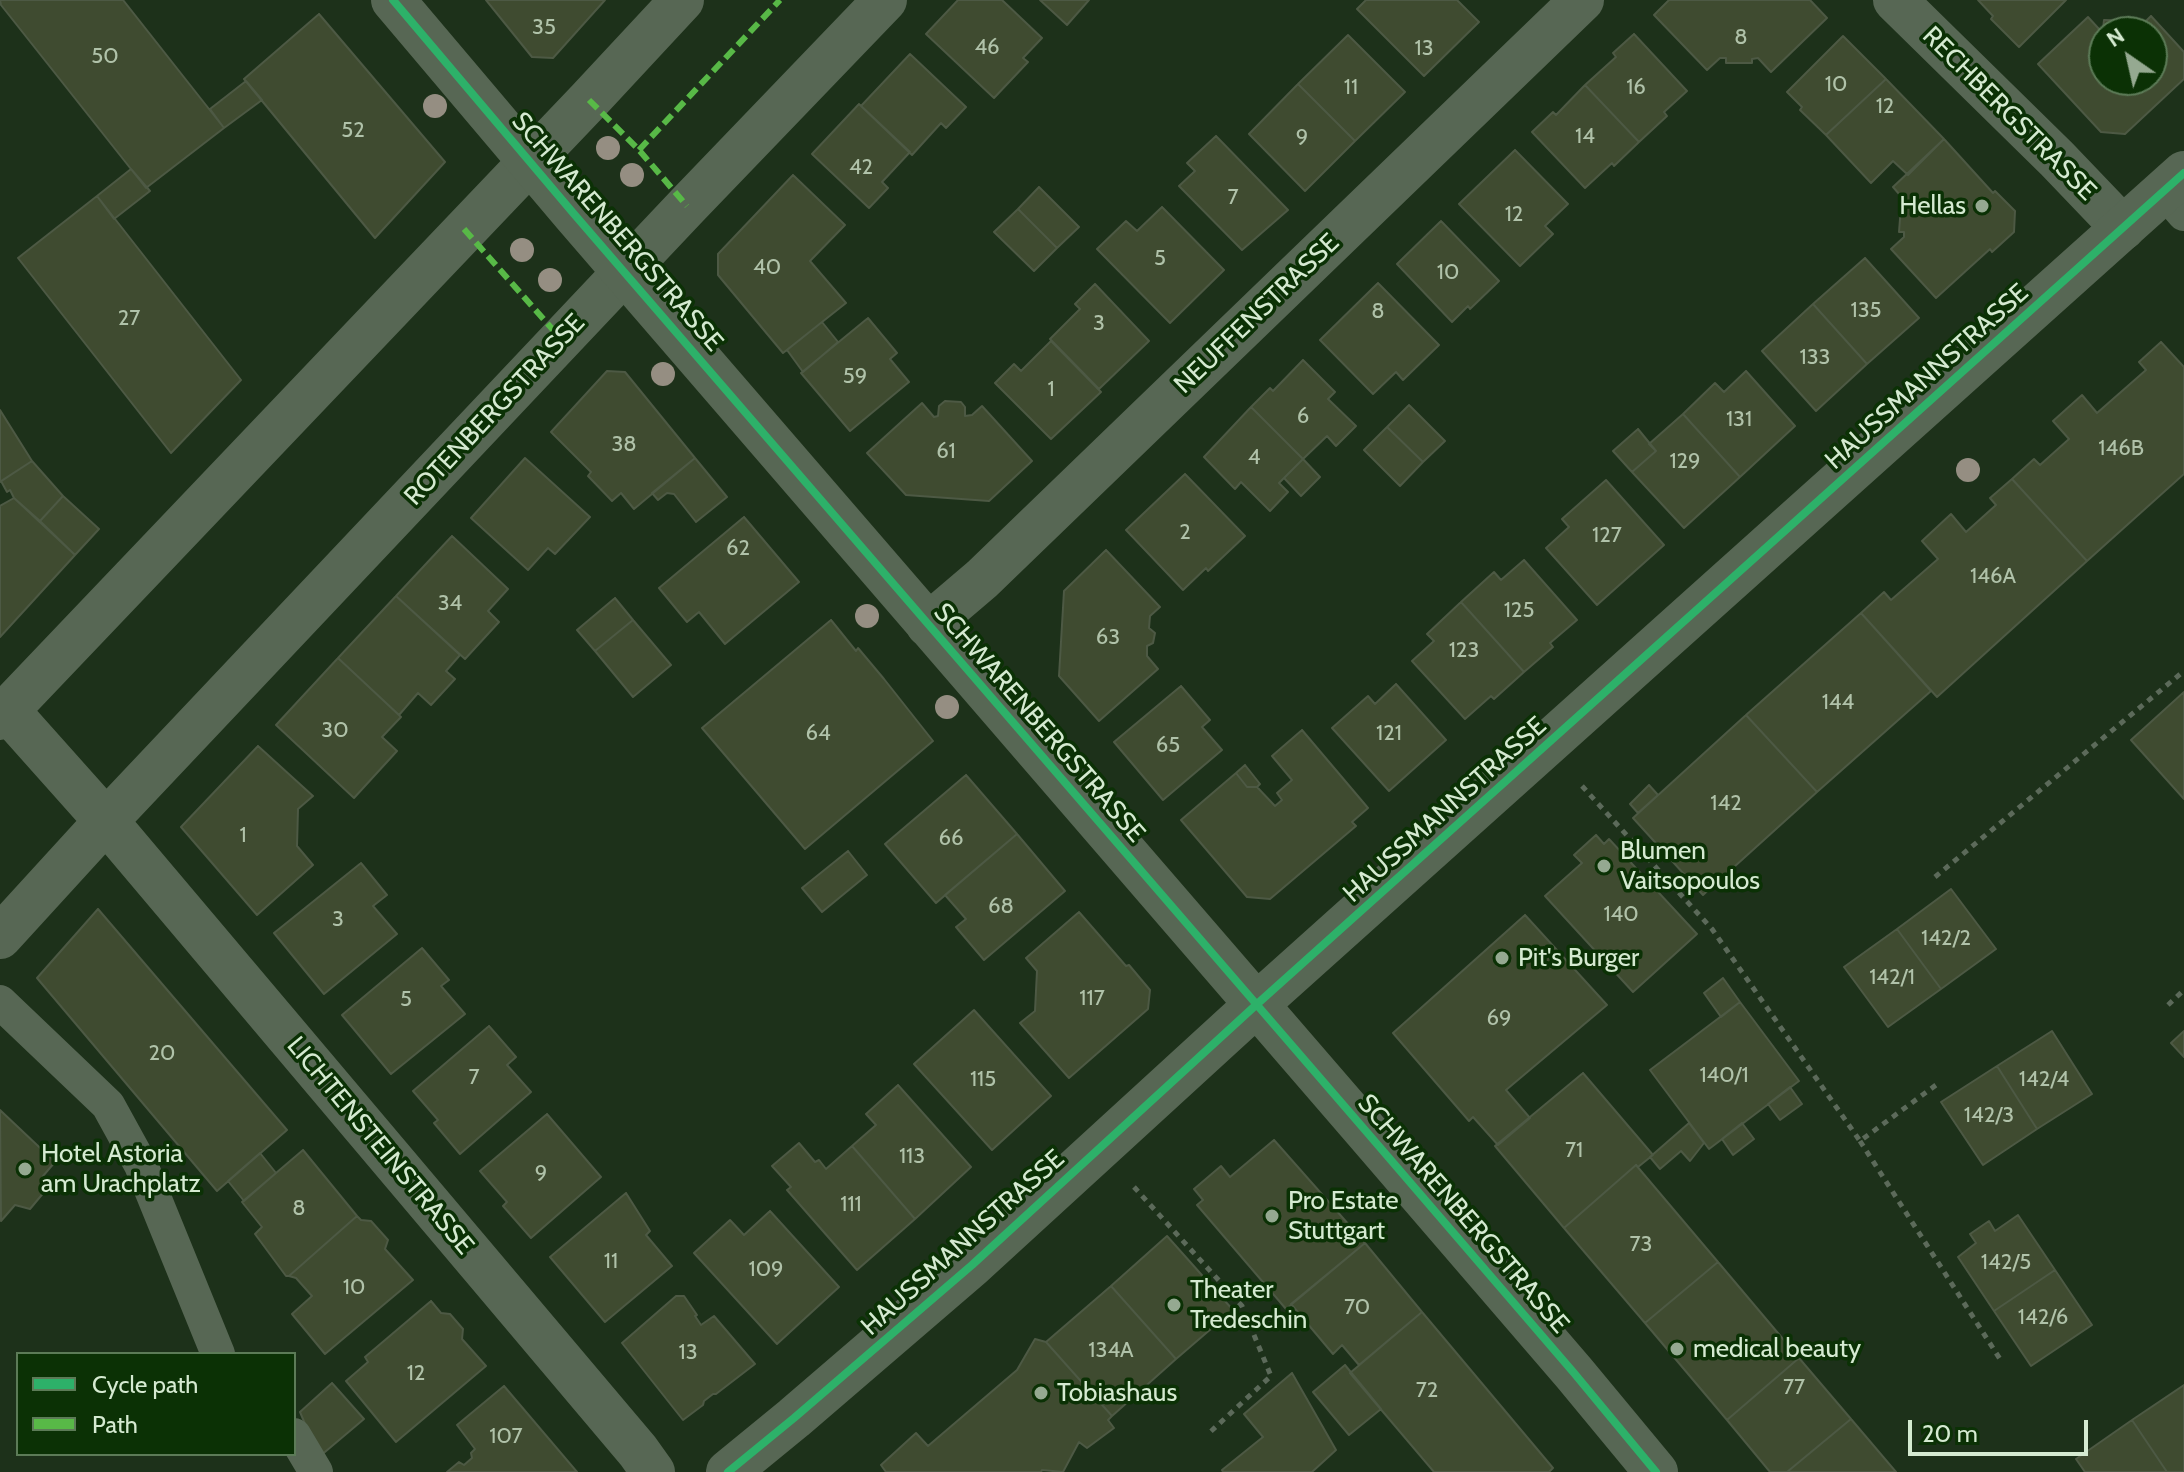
<!DOCTYPE html>
<style>
body{margin:0}
#map{position:relative;width:2184px;height:1472px;overflow:hidden;background:#1d311a;font-family:Cabin,sans-serif}
canvas{display:block}
.legend{position:absolute;left:16px;top:1352px;width:280px;height:104px;box-sizing:border-box;background:#0b3105;border:2px solid #5c7b57;margin:0;padding:10px 14px;list-style:none;font-size:24px;color:#d5ead1}
.legend li{display:flex;align-items:center;gap:16px;height:40px}
.legend b{width:40px;border:2px solid #5c7b57}
.north{position:absolute;left:2088px;top:16px;width:80px;height:80px;box-sizing:border-box;background:#0b3105;border:2px solid #5c7b57;border-radius:50%;rotate:326deg;font-size:22px;font-weight:700;line-height:32px;text-align:center;color:#d5ead1}
.north::after{content:'';display:block;margin:auto;width:28px;height:36px;background:#95a991;clip-path:polygon(50% 0,100% 100%,50% 72%,0 100%)}
.scale{position:absolute;left:1908px;top:1420px;width:180px;height:36px;box-sizing:border-box;border:4px solid #d5ead1;border-top:0;padding-left:10px;font-size:24px;line-height:28px;white-space:nowrap;color:#d5ead1;-webkit-text-stroke:6px #0b3105;paint-order:stroke}
</style>
<div id="map">
<canvas width="2184" height="1472"></canvas>
<ul class="legend">
<li><b style="height:10px;background:#2db169"></b>Cycle path</li>
<li><b style="height:10px;background:#58b947"></b>Path</li>
</ul>
<div class="north">N</div>
<div class="scale">20 m</div>
</div>
<script>
const context = document.querySelector('canvas').getContext('2d');
context.lineJoin = 'round';
function fill(path, color) { context.fillStyle = color; context.fill(path, 'evenodd'); }
const toPath = rows => new Path2D(rows.map(r => 'M' + r).join(''));
function strokePath(path, color, width, dash) { context.strokeStyle = color; context.lineWidth = width; context.lineCap = dash ? 'butt' : 'round'; context.setLineDash(dash || []); context.stroke(path); }
function label(font, color, halo, rows, align = 'center') {
  context.font = font + ' Cabin,sans-serif'; context.lineWidth = 7; context.setLineDash([]); context.textBaseline = 'middle'; context.strokeStyle = halo; context.fillStyle = color; for (const [text, x, y, turn = 0] of rows) {
    context.save(); context.translate(x, y); context.rotate((+turn || 0) * Math.PI / 180); context.textAlign = isNaN(turn) ? turn : align; if (halo) context.strokeText(text, 0, 0); context.fillText(text, 0, 0); context.restore();
  }
}
const building = toPath([
 [0,0,123,0,224,128,146,188,1,5,0,0],
 [486,0,605,0,553,58,532,57,486,0],
 [958,0,1002,0,1042,38,1023,58,1028,62,994,98,926,34,958,0],
 [1040,0,1089,0,1067,25,1040,0],
 [1366,0,1457,0,1479,22,1424,76,1357,9,1366,0],
 [1669,0,1810,0,1827,18,1771,72,1758,58,1752,59,1752,63,1726,63,1726,58,1720,58,1707,70,1654,15,1669,0],
 [1978,0,2066,0,2019,47,1991,19,1993,16,1978,0],
 [319,14,445,162,375,238,244,79,319,14],
 [2151,16,2184,52,2184,79,2125,134,2101,132,2038,64,2088,17,2099,29,2103,29,2104,20,2132,21,2132,31,2135,32,2151,16],
 [2104,32,2152,32,2152,80,2104,80,2104,32],
 [1634,34,1687,91,1664,112,1667,116,1639,142,1585,85,1616,57,1613,53,1634,34],
 [1348,35,1405,92,1355,141,1298,84,1348,35],
 [1843,36,1886,79,1826,135,1800,110,1802,107,1787,92,1843,36],
 [910,54,966,107,946,128,941,123,912,155,861,106,910,54],
 [1886,79,1944,139,1908,175,1893,161,1871,183,1826,135,1886,79],
 [246,81,262,100,224,128,210,109,246,81],
 [1298,84,1355,141,1305,191,1249,134,1298,84],
 [1585,85,1639,142,1614,166,1612,163,1585,188,1532,132,1553,112,1556,115,1585,85],
 [859,104,910,152,882,182,888,188,869,208,812,154,859,104],
 [1216,136,1288,210,1242,250,1179,186,1195,171,1187,163,1216,136],
 [1944,139,1993,193,1995,191,2015,211,2014,232,1992,252,1990,249,1936,298,1891,249,1904,237,1904,232,1899,232,1901,206,1906,207,1906,202,1893,187,1944,139],
 [1515,150,1568,204,1545,226,1553,234,1520,266,1459,204,1515,150],
 [131,169,150,191,114,219,97,196,131,169],
 [793,175,845,225,810,261,846,303,783,353,718,275,718,254,793,175],
 [1039,187,1079,227,1057,248,1018,209,1039,187],
 [97,196,241,380,171,453,18,258,97,196],
 [1162,207,1224,270,1170,323,1097,249,1126,221,1137,231,1162,207],
 [1018,209,1057,248,1034,271,994,232,1018,209],
 [1441,221,1499,281,1470,309,1468,306,1452,322,1397,264,1441,221],
 [1865,258,1919,318,1867,364,1813,304,1865,258],
 [1378,283,1439,345,1403,380,1396,372,1373,394,1320,340,1378,283],
 [1095,284,1149,341,1099,389,1050,339,1080,309,1075,304,1095,284],
 [1813,304,1867,364,1816,411,1762,351,1813,304],
 [868,318,897,353,890,359,909,382,850,431,801,373,868,318],
 [822,322,838,342,803,372,787,350,822,322],
 [1051,341,1101,392,1051,439,995,383,1014,364,1021,371,1051,341],
 [2161,342,2184,367,2184,474,2087,561,2012,479,2034,459,2040,465,2069,439,2053,421,2082,395,2097,413,2146,370,2139,362,2161,342],
 [1303,360,1335,392,1328,399,1356,426,1336,446,1327,436,1303,459,1251,407,1270,388,1273,391,1303,360],
 [607,371,625,372,695,458,634,509,621,493,612,501,588,476,591,472,551,432,607,371],
 [1746,371,1795,426,1740,477,1683,414,1715,383,1724,392,1746,371],
 [945,401,961,402,965,407,965,416,972,415,982,406,1032,461,989,501,906,495,867,453,922,403,934,417,938,416,939,406,945,401],
 [1409,405,1445,441,1423,462,1387,427,1409,405],
 [1251,407,1303,459,1279,483,1288,492,1270,511,1241,482,1235,489,1204,457,1251,407],
 [0,410,32,461,0,482,0,410],
 [1683,414,1740,477,1684,528,1632,472,1656,451,1649,444,1683,414],
 [1387,427,1423,462,1400,486,1364,450,1387,427],
 [1638,429,1656,451,1632,472,1613,451,1638,429],
 [525,458,590,517,555,554,548,548,528,570,471,518,525,458],
 [695,458,727,497,696,522,674,494,667,493,658,500,652,493,695,458],
 [1303,459,1320,477,1301,496,1284,478,1303,459],
 [32,461,63,496,40,521,14,498,10,490,7,492,1,481,32,461],
 [1185,474,1245,536,1208,571,1206,568,1183,590,1126,530,1185,474],
 [2012,479,2087,561,1937,697,1861,613,1884,592,1891,600,1938,559,1922,541,1951,514,1966,532,1996,505,1990,498,2012,479],
 [1606,480,1664,545,1597,605,1546,548,1569,527,1562,519,1606,480],
 [63,496,99,529,75,555,40,521,63,496],
 [14,498,75,555,0,637,0,506,14,498],
 [744,517,799,582,725,644,699,612,687,622,659,588,744,517],
 [452,536,508,589,488,611,499,622,465,659,396,596,452,536],
 [1106,550,1160,607,1150,616,1149,628,1155,633,1153,643,1147,646,1147,656,1158,669,1099,721,1059,676,1064,591,1106,550],
 [1524,560,1577,620,1550,643,1553,647,1524,672,1461,602,1494,572,1501,580,1524,560],
 [396,596,460,655,446,671,455,679,431,705,418,693,399,715,338,658,396,596],
 [615,598,633,620,595,651,577,630,615,598],
 [1461,602,1524,672,1494,699,1491,696,1465,719,1412,661,1434,641,1427,634,1461,602],
 [1861,613,1931,691,1817,792,1746,715,1861,613],
 [633,620,671,665,633,697,595,651,633,620],
 [831,620,856,651,858,648,884,679,933,741,805,849,702,728,831,620],
 [338,658,401,717,382,737,397,751,354,798,276,725,338,658],
 [1396,684,1446,740,1389,791,1332,728,1368,696,1375,704,1396,684],
 [1181,686,1210,720,1202,727,1222,750,1163,800,1114,742,1181,686],
 [2184,692,2184,799,2131,740,2184,692],
 [1746,715,1817,792,1703,895,1633,818,1746,715],
 [1302,730,1368,808,1352,822,1356,826,1270,899,1247,897,1181,820,1236,773,1247,787,1257,787,1275,806,1282,800,1277,793,1292,780,1272,756,1302,730],
 [258,746,313,796,298,809,297,846,313,865,257,915,181,827,258,746],
 [1245,765,1260,784,1257,787,1247,787,1236,773,1245,765],
 [966,775,1017,834,936,903,885,844,966,775],
 [1649,785,1658,795,1638,813,1630,804,1649,785],
 [1017,834,1065,891,984,960,956,927,966,919,945,895,1017,834],
 [1596,835,1604,844,1609,839,1697,934,1633,992,1545,896,1582,863,1574,855,1596,835],
 [848,851,867,875,822,912,802,888,848,851],
 [361,863,387,895,373,906,397,934,324,994,274,933,361,863],
 [1951,889,1996,949,1941,989,1897,929,1951,889],
 [98,909,287,1130,217,1191,37,978,98,909],
 [1079,912,1126,966,1129,965,1150,990,1148,1009,1069,1078,1020,1023,1035,1011,1037,971,1026,958,1079,912],
 [1525,915,1607,1005,1506,1090,1530,1118,1498,1145,1473,1117,1469,1121,1393,1033,1525,915],
 [1897,929,1941,989,1888,1027,1844,967,1897,929],
 [422,948,449,980,441,986,465,1014,391,1074,342,1015,422,948],
 [1723,978,1740,1002,1721,1017,1704,993,1723,978],
 [1740,1002,1799,1081,1709,1149,1650,1070,1740,1002],
 [974,1010,1051,1096,992,1150,914,1064,974,1010],
 [489,1026,516,1057,507,1065,531,1092,460,1154,434,1123,438,1120,413,1091,489,1026],
 [2052,1031,2092,1094,2037,1129,1997,1066,2052,1031],
 [2184,1031,2184,1057,2171,1043,2184,1031],
 [1997,1066,2037,1129,1983,1165,1941,1102,1997,1066],
 [1583,1073,1653,1155,1638,1167,1636,1165,1564,1228,1495,1146,1583,1073],
 [898,1085,971,1167,915,1219,852,1146,876,1125,866,1114,898,1085],
 [1790,1087,1802,1104,1780,1120,1768,1104,1790,1087],
 [0,1110,55,1162,43,1176,45,1191,30,1209,15,1205,1,1221,0,1110],
 [547,1114,601,1177,531,1238,503,1206,507,1202,480,1171,547,1114],
 [1689,1123,1704,1143,1690,1161,1681,1151,1660,1169,1650,1157,1689,1123],
 [1742,1123,1754,1139,1733,1155,1722,1139,1742,1123],
 [1274,1140,1365,1243,1286,1309,1197,1205,1203,1200,1194,1189,1221,1166,1230,1177,1274,1140],
 [799,1143,815,1162,819,1160,826,1169,852,1146,915,1219,857,1270,787,1190,791,1187,772,1166,799,1143],
 [303,1150,357,1216,289,1276,286,1276,255,1234,262,1227,242,1202,303,1150],
 [260,1153,276,1173,244,1201,228,1181,260,1153],
 [1636,1165,1718,1262,1645,1323,1564,1228,1636,1165],
 [626,1193,650,1231,646,1235,672,1266,605,1322,550,1257,626,1193],
 [770,1211,839,1287,777,1344,694,1253,730,1220,744,1235,770,1211],
 [2018,1215,2055,1270,1994,1311,1958,1257,1976,1243,1970,1234,1989,1221,1995,1231,2018,1215],
 [357,1216,361,1220,371,1221,388,1240,385,1249,413,1280,325,1354,292,1314,312,1296,296,1278,289,1276,357,1216],
 [1167,1236,1233,1310,1176,1359,1111,1286,1167,1236],
 [1365,1243,1422,1312,1359,1365,1342,1345,1333,1354,1291,1304,1365,1243],
 [1718,1262,1799,1358,1727,1420,1645,1323,1718,1262],
 [2055,1270,2092,1325,2031,1366,1994,1311,2055,1270],
 [1111,1286,1176,1359,1112,1416,1046,1342,1111,1286],
 [676,1296,684,1296,697,1315,695,1316,701,1325,714,1316,755,1364,716,1394,713,1394,704,1401,703,1405,683,1420,622,1343,676,1296],
 [431,1301,441,1313,450,1314,463,1329,462,1339,486,1366,396,1442,346,1381,368,1362,365,1357,431,1301],
 [1422,1312,1553,1468,1549,1472,1434,1472,1350,1373,1422,1312],
 [1035,1339,1046,1342,1112,1416,1108,1420,1114,1428,1087,1448,1079,1442,1063,1472,1042,1470,1041,1472,886,1472,881,1465,916,1433,928,1446,1017,1370,1035,1339],
 [1799,1358,1851,1419,1787,1472,1770,1472,1727,1420,1799,1358],
 [1345,1365,1381,1409,1349,1435,1313,1392,1345,1365],
 [1292,1373,1336,1450,1312,1472,1223,1472,1222,1470,1263,1437,1244,1414,1292,1373],
 [332,1383,364,1419,319,1457,300,1412,332,1383],
 [2184,1385,2184,1472,2167,1472,2132,1420,2184,1385],
 [504,1386,577,1472,447,1472,459,1462,464,1465,472,1458,471,1453,475,1449,457,1425,504,1386],
 [1851,1419,1896,1472,1787,1472,1851,1419],
 [2132,1420,2167,1472,2085,1472,2076,1459,2132,1420]
]);
fill(building, '#3f4b30');
strokePath(building, '#4d5944', 2);
strokePath(toPath([
 [1582,786,1712,929,1860,1141,1936,1085],
 [1935,877,2184,671],
 [2168,1005,2184,990],
 [1860,1141,2000,1359],
 [1134,1187,1242,1306,1271,1376,1208,1434]
]), '#5c6a5a', 5, [6, 6]);
strokePath(toPath([
 [2164,191,2184,214],
 [0,1002,108,1105,141,1165,218,1354],
 [294,1435,316,1472]
]), '#576754', 34);
strokePath(toPath([
 [1895,0,2057,159,2123,228],
 [928,625,982,579,1582,0],
 [7,710,106,821,638,1451,653,1472],
 [0,718,589,100,682,0],
 [0,937,106,821,687,206,885,0]
]), '#576754', 44);
strokePath(toPath([
 [393,0,574,214,1365,1130,1574,1373,1656,1472],
 [728,1472,794,1418,972,1265,1256,1005,2184,173]
]), '#576754', 44);
strokePath(toPath([
 [589,100,639,150,687,206],
 [639,150,780,0],
 [464,229,562,340]
]), '#58b947', 6, [12, 6]);
strokePath(toPath([
 [393,0,574,214,1365,1130,1574,1373,1656,1472],
 [728,1472,794,1418,972,1265,1256,1005,2184,173]
]), '#2db169', 8);
context.fillStyle = '#958e82';
for (const [x, y] of [
 [435,106],
 [608,148],
 [632,175],
 [522,250],
 [550,280],
 [663,374],
 [1968,470],
 [867,616],
 [947,707]
]) { context.beginPath(); context.arc(x, y, 12, 0, 2 * Math.PI); context.fill(); }
for (const [x, y, r, color] of [
 [1982,206,8,"#95a991"],
 [1604,866,8,"#95a991"],
 [1502,958,8,"#95a991"],
 [25,1169,8,"#95a991"],
 [1272,1216,8,"#95a991"],
 [1174,1305,8,"#95a991"],
 [1677,1349,8,"#95a991"],
 [1041,1393,8,"#95a991"]
]) { const dot = new Path2D(); dot.arc(x, y, r, 0, 2 * Math.PI); context.fillStyle = color; context.fill(dot); strokePath(dot, '#0b3105', 3); }
label('22px', '#b0c2a9', null, [
 ["35",544,28],
 ["8",1741,38],
 ["46",987,48],
 ["13",1424,49],
 ["50",105,57],
 ["10",1836,85],
 ["11",1351,88],
 ["16",1636,88],
 ["12",1885,107],
 ["52",353,131],
 ["14",1585,137],
 ["9",1302,138],
 ["42",861,168],
 ["7",1233,198],
 ["12",1514,215],
 ["5",1160,259],
 ["40",767,268],
 ["10",1448,273],
 ["135",1866,311],
 ["8",1378,312],
 ["27",129,319],
 ["3",1099,324],
 ["133",1815,358],
 ["59",855,377],
 ["1",1051,390],
 ["6",1303,417],
 ["131",1739,420],
 ["38",624,445],
 ["146B",2121,449],
 ["61",946,452],
 ["4",1254,458],
 ["129",1685,462],
 ["2",1185,533],
 ["127",1607,536],
 ["62",738,549],
 ["146A",1993,577],
 ["34",450,604],
 ["125",1519,611],
 ["63",1108,638],
 ["123",1464,651],
 ["144",1838,703],
 ["30",335,731],
 ["64",818,734],
 ["121",1389,734],
 ["65",1168,746],
 ["142",1726,804],
 ["1",243,836],
 ["66",951,839],
 ["68",1001,907],
 ["140",1621,915],
 ["3",338,920],
 ["142/2",1946,939],
 ["142/1",1892,978],
 ["117",1092,999],
 ["5",406,1000],
 ["69",1499,1019],
 ["20",162,1054],
 ["140/1",1724,1076],
 ["7",474,1078],
 ["115",983,1080],
 ["142/4",2044,1080],
 ["142/3",1989,1116],
 ["71",1574,1151],
 ["113",912,1157],
 ["9",541,1174],
 ["111",851,1205],
 ["8",299,1209],
 ["73",1641,1245],
 ["11",611,1262],
 ["142/5",2006,1263],
 ["109",766,1270],
 ["10",354,1288],
 ["70",1357,1308],
 ["142/6",2043,1318],
 ["134A",1111,1351],
 ["13",688,1353],
 ["12",416,1374],
 ["77",1794,1388],
 ["72",1427,1391],
 ["107",506,1437]
]);
label('26px', '#d5ead1', '#0b3105', [
 ["RECHBERGSTRASSE",2009,114,45],
 ["SCHWARENBERGSTRASSE",617,232,49],
 ["NEUFFENSTRASSE",1257,314,-44],
 ["HAUSSMANNSTRASSE",1927,377,-42],
 ["ROTENBERGSTRASSE",495,410,-47],
 ["SCHWARENBERGSTRASSE",1039,723,49],
 ["HAUSSMANNSTRASSE",1445,810,-42],
 ["LICHTENSTEINSTRASSE",380,1146,50],
 ["SCHWARENBERGSTRASSE",1463,1214,49],
 ["HAUSSMANNSTRASSE",963,1243,-42]
]);
label('26px', '#d5ead1', '#0b3105', [
 ["Hellas",1966,206,"right"],
 ["Blumen",1620,851],
 ["Vaitsopoulos",1620,881],
 ["Pit's Burger",1518,958],
 ["Hotel Astoria",41,1154],
 ["am Urachplatz",41,1184],
 ["Pro Estate",1288,1201],
 ["Stuttgart",1288,1231],
 ["Theater",1190,1290],
 ["Tredeschin",1190,1320],
 ["medical beauty",1693,1349],
 ["Tobiashaus",1057,1393]
], 'left');
</script>
